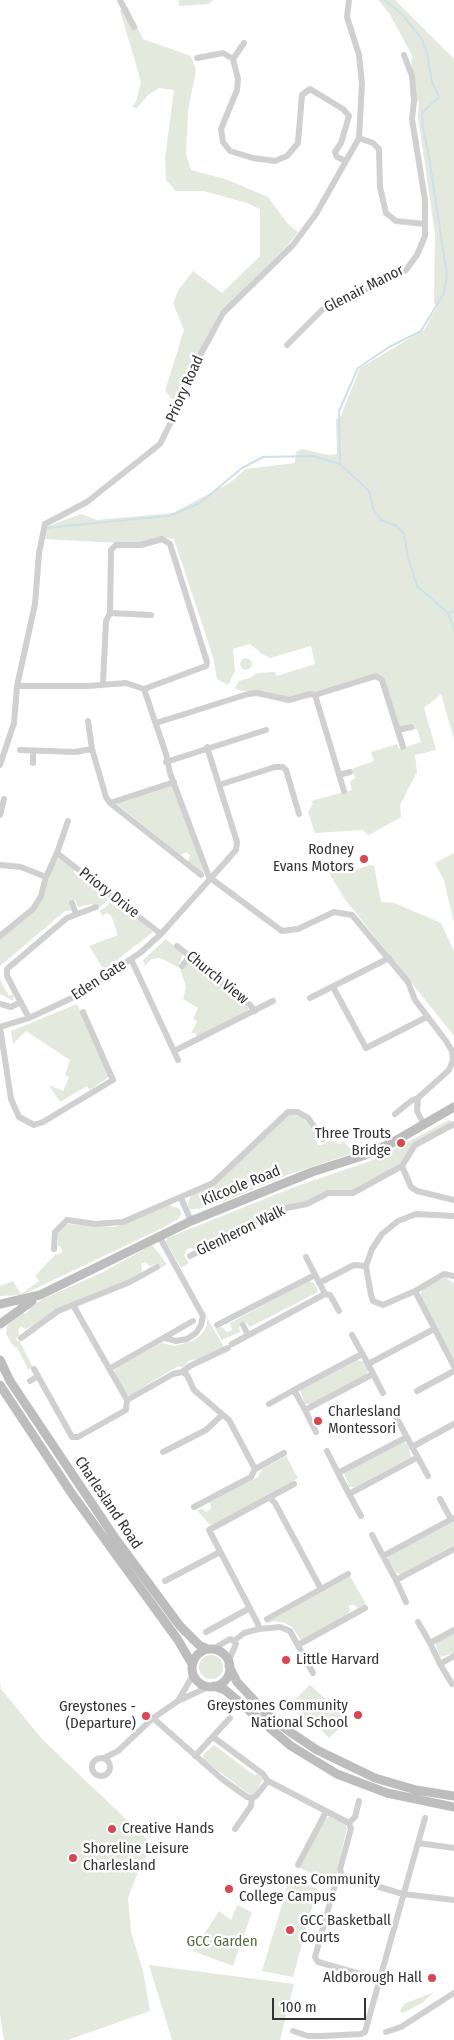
<!DOCTYPE html>
<style>
body{margin:0}
#map{position:relative;width:454px;height:2040px;overflow:hidden;background:#fff;font-family:"Fira Sans Condensed",sans-serif}
canvas{display:block}
.scale{position:absolute;left:272px;top:1998px;width:94px;height:22px;box-sizing:border-box;border:2px solid #333;border-top:0;padding-left:6px;font-size:15px;line-height:18px;white-space:nowrap;color:#333;-webkit-text-stroke:4px #fff;paint-order:stroke}
</style>
<div id="map">
<canvas width="454" height="2040"></canvas>
<div class="scale">100 m</div>
</div>
<script>
const context = document.querySelector('canvas').getContext('2d');
context.lineJoin = 'round';
function fill(path, color) { context.fillStyle = color; context.fill(path, 'evenodd'); }
const toPath = rows => new Path2D(rows.map(r => 'M' + r).join(''));
function strokePath(path, color, width, dash) { context.strokeStyle = color; context.lineWidth = width; context.lineCap = dash ? 'butt' : 'round'; context.setLineDash(dash || []); context.stroke(path); }
function label(font, color, halo, rows, align = 'center') {
  context.font = font + ' "Fira Sans Condensed",sans-serif'; context.lineWidth = 5; context.setLineDash([]); context.textBaseline = 'middle'; context.strokeStyle = halo; context.fillStyle = color; for (const [text, x, y, turn = 0] of rows) {
    context.save(); context.translate(x, y); context.rotate((+turn || 0) * Math.PI / 180); context.textAlign = isNaN(turn) ? turn : align; if (halo) context.strokeText(text, 0, 0); context.fillText(text, 0, 0); context.restore();
  }
}
fill(toPath([
 [179,0,214,0,209,4,179,6],
 [378,0,395,0,454,59,454,739,441,694,424,708,436,750,415,755,417,772,400,805,401,817,369,835,362,830,315,833,308,812,313,804,311,801,352,790,350,782,355,778,352,769,374,761,371,752,397,744,399,749,421,742,417,729,412,730,410,724,401,727,397,724,382,678,287,698,263,691,242,691,235,688,239,681,250,678,257,673,275,672,277,676,315,664,311,646,270,658,262,654,250,644,233,649,235,671,228,685,217,679,213,657,174,539,163,537,139,544,45,539,48,526,81,514,97,520,173,513,231,482,246,469,295,463,296,452,302,449,328,455,337,454,336,419,340,418,360,368,424,330,437,307,434,302,435,234,418,117,419,101,415,102,411,60,413,57,389,13],
 [127,6,143,39,191,56,196,70,188,111,186,154,191,170,228,180,268,197,287,223,298,232,287,246,219,313,174,401,165,391,184,330,173,303,179,289,193,271,222,293,260,256,260,209,247,203,204,191,176,191,166,180,165,158,174,90,159,88,148,95,137,108,132,107,136,102,141,82,120,10],
 '240 664a6 6 0 1 1 12 0a6 6 0 1 1-12 0Z',
 [172,785,183,810,204,874,202,874,188,862,190,855,186,852,180,855,117,804,118,802],
 [454,853,454,923,444,880,435,863],
 [60,857,76,869,73,872,108,900,100,907,91,904,78,907,75,900,69,902,71,911,65,911,0,966,0,938,30,914,45,891,53,864],
 [370,865,374,866,381,902,394,903,441,923,454,951,454,1036,344,898,328,871,346,873],
 [110,902,118,909,122,905,153,932,104,970,89,946,118,935,111,915,107,913,102,916,100,910,106,907],
 [166,939,183,954,179,964,183,968,188,963,193,962,249,1007,247,1012,197,1037,195,1033,191,1034,197,1021,193,1019,198,1008,183,999,186,987,180,968,160,958,151,959,145,966,143,960],
 [0,980,9,996,14,994,13,1001,0,994],
 [77,1004,110,1076,90,1090,87,1086,60,1102,49,1085,63,1091,69,1077,65,1075,70,1060,26,1031,13,1044,11,1031],
 [289,1114,301,1116,316,1132,315,1138,318,1145,322,1145,330,1140,339,1144,344,1142,354,1153,287,1175,225,1201,198,1209,189,1209,188,1203,191,1195,204,1190],
 [449,1120,453,1123,414,1145,396,1168,352,1191,327,1192,307,1203,275,1209,197,1251,191,1248,187,1249,184,1255,189,1263,181,1268,166,1242,167,1238,297,1186,376,1159],
 [170,1205,180,1209,181,1214,178,1219,164,1227,22,1295,0,1296,0,1286,13,1281,21,1294,39,1281,35,1276,55,1255,62,1253,61,1247,58,1245,58,1233,66,1224,115,1227],
 [152,1245,167,1264,159,1269,156,1264,150,1266,145,1262,141,1264,142,1272,135,1277,42,1319,27,1329,21,1327,18,1329,19,1336,15,1339,20,1342,32,1366,35,1368,28,1369,17,1347,14,1347,6,1334,7,1326,14,1318,23,1311,25,1314,30,1310,29,1308,43,1299,103,1272],
 [445,1277,454,1283,454,1359,420,1296,423,1288],
 [309,1281,315,1284,318,1291,316,1293,250,1327,246,1322,239,1327,240,1332,222,1340,215,1328,222,1327,227,1332,232,1330,230,1323],
 [207,1318,224,1347,200,1359,190,1360,183,1367,178,1366,130,1395,125,1394,114,1373,116,1368,161,1343,175,1346,192,1341,201,1335,207,1326],
 [357,1360,364,1362,368,1370,367,1374,311,1404,305,1404,300,1390],
 [404,1442,408,1445,411,1457,355,1487,349,1487,344,1473],
 [286,1456,298,1478,291,1482,213,1525,209,1524,197,1510,203,1509,206,1512,211,1509,210,1502,258,1477,262,1469],
 [454,1522,454,1545,401,1574,396,1573,388,1559,390,1555],
 [350,1576,366,1604,358,1608,353,1604,349,1606,350,1611,347,1615,303,1640,301,1640,292,1627,285,1623,275,1621,264,1624],
 [454,1633,454,1653,440,1657,435,1643],
 '199 1667a12 12 0 1 1 24 0a12 12 0 1 1-24 0Z',
 [0,1682,1,1689,42,1739,153,1845,138,1872,128,1898,131,1932,143,1971,150,2011,68,2040,4,2040,0,2015],
 [310,1685,335,1708,327,1716,339,1706,350,1718,329,1738,317,1726,314,1729,288,1706],
 [214,1745,254,1775,258,1774,263,1779,255,1794,249,1794,204,1760,203,1755],
 [330,1816,345,1823,347,1829,337,1868,337,1877,333,1883,300,1868,325,1819],
 [290,1878,317,1889,293,1977,262,1971],
 [237,1905,252,1912,233,1966,193,1951,219,1911,231,1920],
 [149,1965,294,1984,280,2040,172,2040],
 [434,1992,422,2003,403,2013,400,2011,404,2004]
]), '#e3e9dd');
strokePath(toPath([
 [384,0,401,13,422,39,427,53,432,82,439,97,422,113,423,129,428,151,447,275,444,293,421,331,389,347,358,368,339,411,340,464,369,491,373,508,381,520,397,526,404,534,408,557,417,586,448,613,454,630],
 [45,528,169,516,200,503,242,468,263,457,313,456,340,464],
 [448,613,454,611]
]), '#cee0ea', 2);
strokePath(toPath([
 [120,0,134,27],
 [197,58,223,53,233,59,238,79,237,90,221,129,223,142,230,151,253,158,275,161,287,156,298,143,302,95,310,89,343,109,349,116,341,143,335,152,337,157,346,161],
 [233,59,244,43],
 [359,138,373,143,379,149,380,187,386,213,396,221,425,224],
 [287,345,322,310,334,303,384,282,406,270,417,255,425,236,425,200,412,119,414,101,412,76,404,55],
 [110,613,151,615],
 [103,683,106,621,110,613,111,550,116,545,141,545,162,539,170,544,207,662,206,666,144,689],
 [17,686,88,686,126,683,144,689,166,754,170,773,209,877,282,931,298,929,334,912,352,915,408,982,415,1000,446,1041,452,1051,453,1060,449,1070,418,1098,417,1111,424,1125],
 [315,695,344,791],
 [88,721,92,749,106,797,110,803],
 [156,723,248,694,257,693,289,700,310,694,315,695,376,676,382,680,403,747],
 [398,730,411,727],
 [20,750,75,752,92,749],
 [166,762,266,730],
 [33,763,33,751],
 [0,765,14,723,17,686,35,604,39,553,45,524,87,502,160,444,174,416,183,387,223,313,293,245,316,214,359,138,362,84,359,55,347,17,349,0],
 [339,775,350,772],
 [174,782,110,803,201,875],
 [219,785,275,767,283,767,286,770,299,814],
 [0,815,4,799],
 [57,853,68,821],
 [0,865,21,867,46,877],
 [72,903,76,914],
 [0,936,33,909,41,896,46,877,57,853,161,934],
 [177,946,250,1005,255,1011],
 [131,959,178,1060],
 [182,966,190,956],
 [333,987,366,1048,427,1017],
 [310,998,389,958],
 [0,1004,11,1007,21,1002],
 [29,1018,7,976,7,969,67,918,96,907],
 [0,1027,29,1018,74,997,140,953,161,934,236,850,237,842,207,747],
 [0,1027,11,1099,19,1117,34,1125,43,1122,113,1080,83,1012],
 [174,1051,273,1001],
 [395,1114,411,1101,418,1098],
 [402,1166,411,1187,417,1191,454,1200],
 [181,1198,191,1221],
 [159,1236,203,1316,201,1325,196,1333,187,1339,176,1341,165,1338],
 [54,1249,55,1232,67,1220,95,1224,123,1222,213,1183,288,1112,298,1112,308,1118,323,1139],
 [190,1256,281,1209,307,1204,328,1193,353,1193,402,1166,415,1145,454,1124],
 [306,1257,325,1294,330,1295,339,1311],
 [366,1266,372,1249,382,1234,398,1221,416,1214,454,1216],
 [319,1283,354,1265,366,1266,371,1295,373,1301,383,1305,415,1291,444,1274,454,1276],
 [415,1291,454,1366],
 [217,1325,315,1275],
 [243,1325,248,1335],
 [352,1335,368,1364],
 [21,1338,58,1311,130,1282,157,1267],
 [232,1344,325,1294],
 [362,1354,294,1390,305,1410,373,1374],
 [34,1369,72,1437,78,1437,126,1410,127,1400,73,1305],
 [109,1369,193,1321],
 [182,1372,187,1375,194,1390,229,1420,255,1469],
 [30,1381,38,1376],
 [417,1391,454,1371],
 [383,1393,368,1364,434,1329],
 [127,1400,173,1374,182,1372,190,1366,228,1348],
 [269,1404,294,1390],
 [305,1410,316,1432],
 [396,1417,428,1476],
 [407,1437,338,1473,349,1494,418,1457],
 [412,1447,454,1424],
 [327,1451,338,1473],
 [163,1452,206,1430,222,1415],
 [349,1494,361,1516],
 [270,1498,275,1503,321,1589],
 [440,1499,451,1519],
 [194,1507,251,1477,255,1469,284,1453],
 [454,1518,383,1556,396,1580,454,1549],
 [372,1535,383,1556],
 [396,1580,406,1602],
 [165,1581,220,1552],
 [267,1619,348,1574],
 [418,1622,430,1643],
 [259,1629,280,1627,290,1631,313,1673],
 [454,1630,430,1643,440,1664,454,1656],
 [206,1632,250,1608],
 [234,1641,244,1633,259,1629,258,1624,209,1530,294,1484],
 [298,1645,365,1608],
 [213,1649,230,1639,234,1641],
 [228,1662,236,1644,234,1641],
 [440,1664,452,1684],
 [178,1701,193,1675],
 [153,1718,222,1779,247,1797,252,1798],
 [213,1737,263,1774,268,1781,256,1796,252,1798,251,1806,235,1829],
 [195,1756,230,1718],
 '92 1767a9 9 0 1 1 18 0a9 9 0 1 1-18 0Z',
 [104,1758,118,1751,153,1718,178,1701,208,1687],
 [268,1781,349,1823,355,1817,359,1801],
 [349,1823,351,1829,340,1869,342,1876,403,1894,454,1900],
 [418,1843,454,1848],
 [298,1865,326,1812],
 [342,1876,336,1881,315,1957,318,1962,378,1979],
 [293,2031,308,2036,323,2036,361,2034,365,2032,425,1818],
 [386,2032,401,2027,454,1993]
]), '#d0d0d0', 6);
strokePath(toPath([
 [0,1304,40,1295,191,1221,312,1172,362,1156,390,1144,454,1107],
 [0,1324,32,1301],
 [0,1360,10,1381,115,1538,180,1626,199,1645,208,1649],
 [0,1385,72,1494,178,1640,192,1664],
 '192 1668a19 19 0 1 1 38 0a19 19 0 1 1-38 0Z',
 [229,1666,237,1682,267,1714,290,1732,317,1750,375,1778,416,1790,454,1796],
 [214,1686,225,1690,291,1746,337,1774,387,1793,454,1807]
]), '#bdbdbd', 9);
for (const [x, y, r, color] of [
 [364,859,5,"#da4552"],
 [401,1143,5,"#da4552"],
 [318,1421,5,"#da4552"],
 [286,1660,5,"#da4552"],
 [358,1715,5,"#da4552"],
 [146,1716,5,"#da4552"],
 [112,1829,5,"#da4552"],
 [73,1858,5,"#da4552"],
 [229,1889,5,"#da4552"],
 [290,1930,5,"#da4552"],
 [432,1978,5,"#da4552"]
]) { const dot = new Path2D(); dot.arc(x, y, r, 0, 2 * Math.PI); context.fillStyle = color; context.fill(dot); strokePath(dot, '#fff', 2); }
label('15px', '#333', '#fff', [
 ["Glenair Manor",364,289,-27],
 ["Priory Road",185,389,-66],
 ["Priory Drive",109,893,38],
 ["Church View",217,978,39],
 ["Eden Gate",99,980,-33],
 ["Kilcoole Road",241,1186,-22],
 ["Glenheron Walk",241,1231,-26],
 ["Charlesland Road",108,1503,56]
]);
label('15px', '#333', '#fff', [
 ["Rodney",354,850,"right"],
 ["Evans Motors",354,867,"right"],
 ["Three Trouts",391,1134,"right"],
 ["Bridge",391,1151,"right"],
 ["Charlesland",328,1412],
 ["Montessori",328,1429],
 ["Little Harvard",296,1660],
 ["Greystones Community",348,1706,"right"],
 ["National School",348,1723,"right"],
 ["Greystones -",136,1707,"right"],
 ["(Departure)",136,1724,"right"],
 ["Creative Hands",122,1829],
 ["Shoreline Leisure",83,1849],
 ["Charlesland",83,1866],
 ["Greystones Community",239,1880],
 ["College Campus",239,1897],
 ["GCC Basketball",300,1921],
 ["Courts",300,1938],
 ["Aldborough Hall",422,1978,"right"]
], 'left');
label('15px', '#566c42', '#fff', [
 ["GCC Garden",222,1942]
]);
</script>
